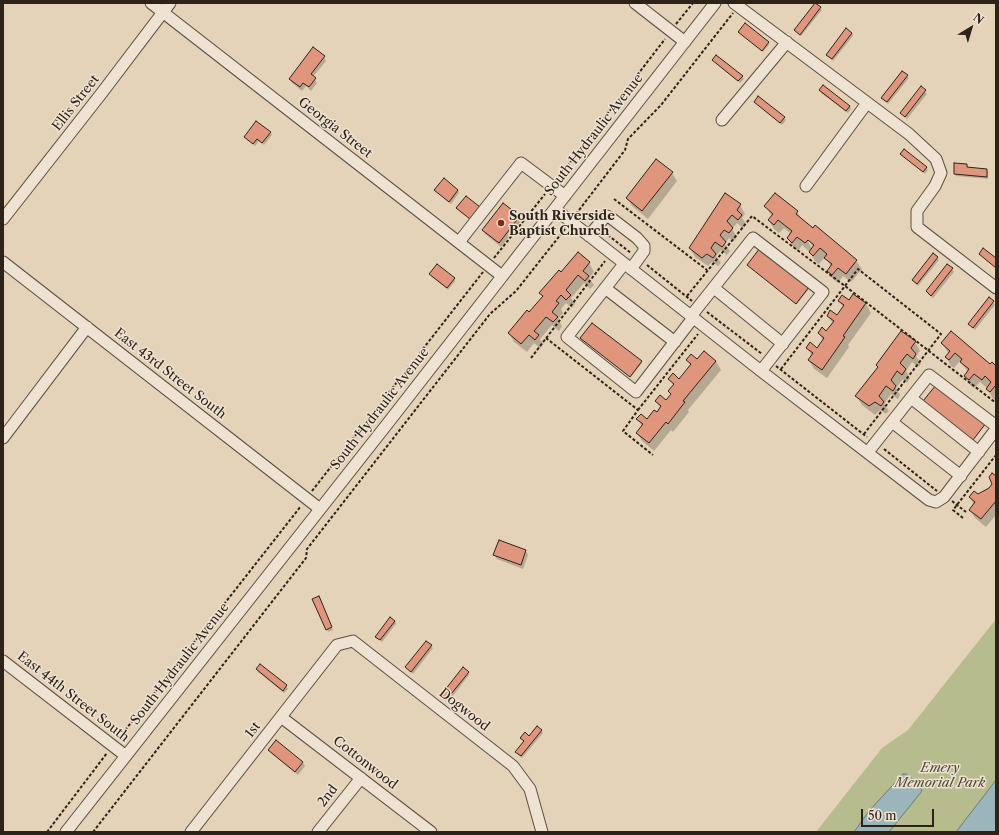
<!DOCTYPE html>
<style>
body{margin:0}
#map{position:relative;width:999px;height:835px;overflow:hidden;background:#e5d3b9;font-family:"Libre Caslon Text",serif}
canvas{display:block}
.frame{position:absolute;inset:0;border:4px solid #2e2319;pointer-events:none}
.north{position:absolute;left:951px;top:8px;width:40px;height:40px;-webkit-text-stroke:3px #eee2d2;paint-order:stroke;rotate:38deg;font-size:11px;font-weight:700;line-height:16px;text-align:center;color:#2e2319}
.north::after{content:'';display:block;margin:auto;width:14px;height:18px;background:#2e2319;clip-path:polygon(50% 0,100% 100%,50% 72%,0 100%)}
.scale{position:absolute;left:861px;top:809px;width:73px;height:18px;box-sizing:border-box;border:2px solid #2e2319;border-top:0;padding-left:5px;font-size:12px;line-height:14px;white-space:nowrap;color:#2e2319;-webkit-text-stroke:3px #eee2d2;paint-order:stroke}
</style>
<div id="map">
<canvas width="999" height="835"></canvas>
<div class="frame"></div>
<div class="north">N</div>
<div class="scale">50 m</div>
</div>
<script>
const context = document.querySelector('canvas').getContext('2d');
context.lineJoin = 'round';
function fill(path, color) { context.fillStyle = color; context.fill(path, 'evenodd'); }
const toPath = rows => new Path2D(rows.map(r => 'M' + r).join(''));
function strokePath(path, color, width, dash) { context.strokeStyle = color; context.lineWidth = width; context.lineCap = dash ? 'butt' : 'round'; context.setLineDash(dash || []); context.stroke(path); }
function label(font, color, halo, rows, align = 'center') {
  context.font = font + ' "Libre Caslon Text",serif'; context.lineWidth = 3; context.setLineDash([]); context.textBaseline = 'middle'; context.strokeStyle = halo; context.fillStyle = color; for (const [text, x, y, turn = 0] of rows) {
    context.save(); context.translate(x, y); context.rotate((+turn || 0) * Math.PI / 180); context.textAlign = isNaN(turn) ? turn : align; if (halo) context.strokeText(text, 0, 0); context.fillText(text, 0, 0); context.restore();
  }
}
fill(toPath([
 [996,619,996,832,816,832,882,748,908,730]
]), '#b6bc8e');
const water = toPath([
 [903,774,906,774,918,783,922,791,889,832,854,832,869,811,903,774],
 [996,780,996,832,956,832,996,780]
]);
fill(water, '#9bb5ba');
strokePath(water, '#6f7b7a', 1);
fill(toPath([
 [820,8,822,10,801,36,796,32,795,30],
 [739,32,768,42,769,45,763,52],
 [852,33,853,36,833,61,827,55],
 [324,57,326,61,313,77,317,83,311,91,306,86,302,91,292,83,290,79],
 [713,60,742,76,744,79,740,83],
 [907,76,909,78,888,104,882,98],
 [921,88,927,94,907,119,901,113],
 [820,90,850,106,851,109,848,113,821,93],
 [755,102,784,118,786,120,782,125],
 [270,133,272,135,264,145,259,141,255,146,245,137],
 [901,154,926,167,928,170,925,174],
 [967,165,968,167,987,170,988,172,988,179,956,176,955,173],
 [672,173,677,181,648,219,632,206,627,198],
 [435,190,458,190,459,193,451,204],
 [466,197,472,221,457,208],
 [740,205,745,214,742,218,746,224,743,228,737,223,732,229,737,237,734,241,729,238,725,244,730,251,727,255,721,250,716,256,721,263,718,266,712,262,708,266,695,257,690,248],
 [766,206,797,212,802,220,813,229,815,227,856,261,862,269,851,282,843,276,838,283,833,279,828,271,831,267,825,257,819,264,815,261,810,252,802,245,798,251,793,247,788,238,791,234,784,228,779,233,774,229,769,221,772,217],
 [806,235,814,249,812,249,805,236],
 [519,217,521,221,501,247,485,234,483,230],
 [937,258,939,260,918,286,913,281],
 [589,263,594,272,589,278,594,285,590,289,584,283,571,298,575,304,572,308,566,303,561,309,563,313,558,319,562,326,559,331,552,325,540,339,543,344,540,348,534,343,527,352,514,342,509,333,529,313,543,297,540,293,561,273],
 [749,266,808,288,809,289,797,304],
 [952,269,954,272,933,298,928,294,927,291],
 [430,275,454,278,455,281,448,290],
 [853,295,866,304,871,313,848,345,849,347,827,378,814,369,809,360,812,356,807,348,817,349,823,341,819,333,827,332,833,324,828,316,838,317,844,308,839,301,849,301],
 [989,298,995,305,975,330,969,324],
 [582,339,641,362,642,363,631,377],
 [915,342,920,351,916,356,921,364,918,367,912,362,906,371,910,378,907,383,903,379,896,388,900,395,898,399,891,394,884,404,889,411,886,414,880,410,875,415,862,405,857,397],
 [942,343,996,367,995,400,992,397,987,388,980,382,974,388,970,385,965,376,968,372,960,361,954,368,951,366,946,357,949,354],
 [688,360,716,361,721,370,688,410,689,412,673,432,671,430,654,451,642,441,637,433,642,427,638,419,647,420,657,414,661,409,656,401,666,402,671,395,669,391,674,386,669,379,680,380,691,366],
 [925,402,985,424,985,425,973,440],
 [996,478,996,515,986,527,975,518,970,510,974,505,970,497,978,495,990,489],
 [499,541,526,551,528,555,523,569,497,559,494,555],
 [320,600,333,630,328,632,327,629],
 [395,621,396,624,382,642,376,637],
 [431,646,433,648,413,674,408,670,407,667],
 [260,665,286,686,288,689,284,693,258,672,257,670],
 [468,673,469,675,449,701,444,697,443,695],
 [541,730,543,733,522,758,516,752,524,742,521,738,529,737],
 [269,750,302,762,305,766,298,775,272,754]
]), '#0003');
const building = toPath([
 [815,3,821,7,800,35,794,30,815,3],
 [745,23,769,42,762,51,738,32,745,23],
 [846,28,852,33,832,59,826,55,846,28],
 [313,47,325,56,311,74,316,78,309,87,303,83,300,87,289,79,313,47],
 [716,55,743,76,738,81,712,60,716,55],
 [902,71,908,75,887,102,881,98,902,71],
 [823,85,850,106,846,111,819,90,823,85],
 [921,86,926,90,905,117,900,113,921,86],
 [758,96,785,117,780,123,754,102,758,96],
 [256,121,271,132,262,143,257,139,253,144,244,137,256,121],
 [904,149,927,167,923,172,900,154,904,149],
 [656,159,673,172,642,211,626,198,656,159],
 [954,163,967,164,967,167,987,169,987,177,954,174,954,163],
 [444,178,458,190,449,202,434,190,444,178],
 [725,193,741,204,737,210,742,215,738,220,732,215,727,221,733,228,729,233,724,230,720,235,726,242,722,247,715,242,711,248,716,254,713,258,707,254,702,258,689,248,725,193],
 [775,193,798,211,796,214,813,228,815,225,857,260,846,274,838,268,832,275,827,271,832,264,824,258,827,254,820,248,813,256,809,252,814,245,808,240,805,243,797,237,792,243,787,238,792,231,778,220,774,225,768,220,773,214,764,206,775,193],
 [466,196,480,207,470,219,456,208,466,196],
 [503,203,520,216,499,243,482,230,503,203],
 [760,248,809,287,796,304,747,265,760,248],
 [983,248,996,258,996,268,979,254,983,248],
 [578,252,590,262,583,271,589,276,585,281,578,275,566,290,571,295,566,300,561,295,556,301,559,303,552,312,558,317,553,322,546,317,534,331,539,335,535,340,529,335,521,344,508,333,527,310,529,312,543,296,539,293,559,270,561,272,578,252],
 [933,253,938,257,917,284,912,280,933,253],
 [437,264,455,278,447,288,429,274,437,264],
 [947,264,953,268,931,296,926,291,947,264],
 [853,294,866,303,843,336,845,337,822,370,808,360,813,353,806,348,810,342,817,348,824,338,818,333,822,327,826,331,834,321,827,316,830,310,837,315,844,305,838,301,842,295,849,300,853,294],
 [989,297,994,301,973,328,968,324,989,297],
 [592,323,642,361,630,377,580,338,592,323],
 [901,331,916,341,911,348,916,354,913,359,907,354,900,363,906,369,902,375,897,371,891,380,896,386,893,391,886,386,879,396,884,402,881,406,875,402,869,406,855,396,878,367,876,365,901,331],
 [951,331,990,364,992,362,996,366,996,387,995,386,990,392,986,389,991,382,985,376,982,380,974,374,969,380,964,376,969,369,960,362,962,359,955,353,949,360,945,357,950,351,941,343,951,331],
 [704,351,716,361,683,401,685,402,668,424,666,422,649,443,636,433,643,424,636,419,641,414,647,419,654,410,657,412,661,406,655,401,660,395,666,400,671,394,668,391,674,384,668,379,673,373,679,379,691,364,686,360,691,354,697,359,704,351],
 [936,385,986,423,973,440,923,401,936,385],
 [992,473,996,476,996,501,981,519,969,510,975,502,969,497,974,491,978,494,989,488,992,484,989,477,992,473],
 [499,540,526,550,521,565,493,555,499,540],
 [319,596,332,627,326,630,312,599,319,596],
 [390,617,395,621,380,640,375,637,390,617],
 [426,641,432,645,411,672,405,667,426,641],
 [260,664,287,685,283,691,256,669,260,664],
 [463,667,469,672,447,699,441,695,463,667],
 [537,726,542,730,521,756,515,752,524,741,520,738,525,732,529,736,537,726],
 [276,740,303,762,295,772,268,750,276,740]
]);
fill(building, '#e0967d');
strokePath(building, '#2e2319', 1);
const minor = toPath([
 [151,3,502,276],
 [635,3,685,42],
 [734,3,909,134,936,159,941,173,935,186,917,211,917,227,996,288],
 [722,120,787,42],
 [806,186,867,103],
 [555,209,761,371,929,500,936,502,944,497,996,429],
 [3,219,101,94,170,3],
 [589,236,604,218,607,216,611,218,637,238,644,246,644,251,631,269],
 [459,242,521,163,565,196],
 [3,262,320,509],
 [624,264,567,337,636,392,693,318],
 [605,288,675,342],
 [714,288,783,344],
 [691,316,753,238,823,292,761,371],
 [911,398,979,452],
 [892,422,961,476],
 [3,438,87,327],
 [868,452,929,375,996,426],
 [3,661,126,756],
 [281,717,431,832],
 [66,832,388,423,715,3],
 [191,832,337,645,353,641,513,766,530,789,542,832],
 [318,832,361,778]
]);
strokePath(minor, '#5c4f41', 13);
strokePath(toPath([
 [676,24,693,3],
 [558,178,665,39],
 [614,199,707,270],
 [578,212,589,221],
 [576,214,625,150,628,139,661,105,733,13],
 [604,232,631,253],
 [494,258,545,194],
 [647,265,692,301],
 [687,296,752,216,845,286,996,403],
 [707,312,762,354],
 [546,338,638,410,623,431,653,455],
 [531,358,605,261],
 [776,366,867,437],
 [781,369,858,269,941,334,864,434],
 [638,410,698,334],
 [884,449,937,491],
 [312,491,483,272],
 [952,501,966,512],
 [963,518,953,510,996,455],
 [119,738,301,506],
 [47,832,107,753],
 [93,832,306,558,307,549,490,314,516,291,565,229]
]), '#2e2319', 2, [3, 2]);
strokePath(minor, '#eee2d2', 11);
for (const [x, y, r, color] of [
 [501,223,4,"#8f2418"]
]) { const dot = new Path2D(); dot.arc(x, y, r, 0, 2 * Math.PI); context.fillStyle = color; context.fill(dot); strokePath(dot, '#eee2d2', 1.5); }
label('13px', '#2e2319', '#eee2d2', [
 ["Ellis Street",76,103,-52],
 ["Georgia Street",335,128,38],
 ["South Hydraulic Avenue",594,135,-52],
 ["East 43rd Street South",170,374,38],
 ["South Hydraulic Avenue",380,409,-52],
 ["South Hydraulic Avenue",180,664,-52],
 ["East 44th Street South",73,697,38],
 ["Dogwood",464,710,38],
 ["1st",253,730,-52],
 ["Cottonwood",365,763,38],
 ["2nd",328,796,-52]
]);
label('bold 13px', '#2e2319', '#eee2d2', [
 ["South Riverside",509,216],
 ["Baptist Church",509,231]
], 'left');
label('italic 13px', '#504936', '#eee2d2', [
 ["Emery",940,768],
 ["Memorial Park",940,783]
]);
</script>
